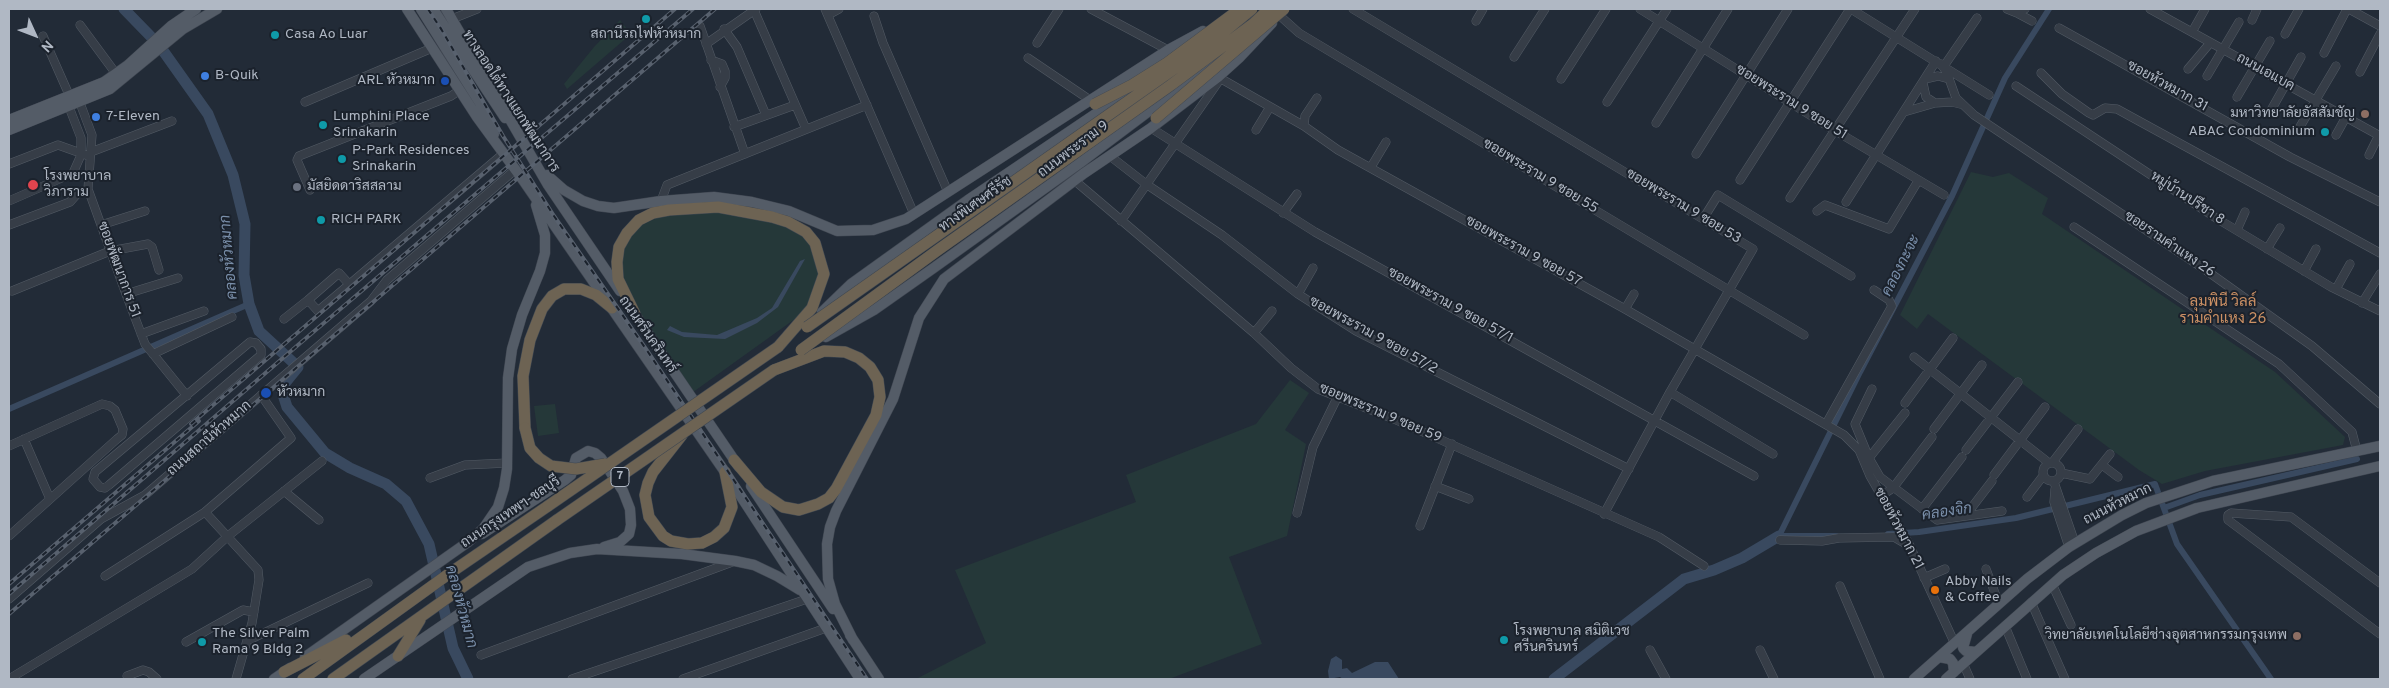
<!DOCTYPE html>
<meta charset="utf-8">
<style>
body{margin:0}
#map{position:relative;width:2389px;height:688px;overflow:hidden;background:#222b37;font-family:Overpass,sans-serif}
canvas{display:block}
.frame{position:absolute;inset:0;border:10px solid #b0b8c4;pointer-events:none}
.north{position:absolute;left:10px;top:10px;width:50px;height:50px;-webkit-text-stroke:4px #1b222c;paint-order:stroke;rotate:133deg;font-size:14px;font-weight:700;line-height:20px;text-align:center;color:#b0b8c4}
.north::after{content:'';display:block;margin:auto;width:18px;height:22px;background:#b0b8c4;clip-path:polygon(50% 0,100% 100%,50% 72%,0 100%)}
</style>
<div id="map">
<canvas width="2389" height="688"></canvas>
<div class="frame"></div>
<div class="north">N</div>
</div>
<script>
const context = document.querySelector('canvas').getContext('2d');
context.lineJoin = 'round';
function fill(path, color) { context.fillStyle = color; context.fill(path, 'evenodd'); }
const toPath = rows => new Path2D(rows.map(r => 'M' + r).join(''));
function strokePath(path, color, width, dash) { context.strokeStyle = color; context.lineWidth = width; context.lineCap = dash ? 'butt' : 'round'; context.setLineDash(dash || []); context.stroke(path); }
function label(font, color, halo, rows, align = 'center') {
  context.font = font + ' Overpass,Sarabun,sans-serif'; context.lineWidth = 4; context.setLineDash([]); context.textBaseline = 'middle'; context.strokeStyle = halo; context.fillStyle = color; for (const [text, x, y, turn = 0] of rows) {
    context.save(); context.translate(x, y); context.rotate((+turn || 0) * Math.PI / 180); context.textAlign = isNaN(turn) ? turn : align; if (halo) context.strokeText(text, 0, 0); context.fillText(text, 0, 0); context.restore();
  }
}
fill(toPath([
 [620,20,631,34,567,89,564,84,594,47],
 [1971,172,1993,177,2009,173,2048,198,2042,214,2275,372,2345,437,2343,445,2205,471,2162,484,2139,470,1928,314,1917,329,1900,315],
 [718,207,806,232,824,274,813,306,689,395,635,314,617,262,639,220],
 [1290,380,1309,393,1285,430,1306,444,1287,536,1229,557,1262,644,1169,679,916,679,986,643,955,570,1136,502,1126,475,1256,424],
 [555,404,559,433,538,436,534,406]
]), '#253839');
fill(toPath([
 [805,259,778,307,757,323,725,339,684,337,667,330,670,326,682,332,717,335,757,318,772,308,800,261],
 [1336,656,1342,660,1342,669,1347,668,1352,673,1375,662,1388,662,1399,679,1343,679,1340,677,1329,679,1328,671,1331,659]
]), '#39495f');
strokePath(toPath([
 [9,409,249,304],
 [2164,508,2200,495,2357,459],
 [1888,534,1919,532,2016,518,2155,484,2177,544,2271,679],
 [1836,536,1779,536,1860,372,1952,196,2005,78,2049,9]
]), '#39495f', 6);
strokePath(toPath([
 [124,9,159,45,208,114,233,175,245,224,244,275,249,304,259,331,298,367,281,388,287,407,325,453,350,468,386,484,406,501,429,544,453,648,468,679],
 [1554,679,1684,579,1714,570,1742,558,1779,536]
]), '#39495f', 11);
const minor = toPath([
 [825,9,914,214],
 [1091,9,1168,50],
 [1353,9,1753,249,1670,392,1604,514],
 [1640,9,1834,130,1944,195],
 [1851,9,1989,95],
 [2007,9,2017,13,2025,9],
 [2150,9,2380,136],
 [2349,9,2380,26],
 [754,10,806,129],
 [2017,13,2032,21],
 [828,15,839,9],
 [1279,15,1299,33,1804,335],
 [874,16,883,43,948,192],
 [452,19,477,9],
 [2252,20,2257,9],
 [1476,21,1483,9],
 [80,25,114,71],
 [700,26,745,154],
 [2059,28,2290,157,2380,202],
 [724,29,737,47,766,115],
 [2192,32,2205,9],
 [2285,34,2299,9],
 [43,36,70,97],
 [1037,43,1059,9],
 [706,44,756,9],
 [2324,53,2347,9],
 [1514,57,1545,9],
 [1028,58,1090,100],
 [711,60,722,64,725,71,725,78,720,87],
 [1941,64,1947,73,1956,98,1974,115,2207,271,2312,346,2380,404],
 [1944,66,1977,18],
 [2188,69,2210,43],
 [2360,72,2380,34],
 [2041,73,2062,94,2089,113,2093,115,2105,108,2117,109,2380,253],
 [2207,76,2239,22],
 [1218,77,1304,126,1338,150,1625,309,1844,435,1859,450,1870,476,1908,542,1955,644],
 [1561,79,1606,9],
 [1925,79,1938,76,1949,79],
 [1923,83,1926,97,1935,103],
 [2016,86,2216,218,2331,287,2380,311],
 [2237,97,2270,41],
 [305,102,432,48],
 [1607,102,1667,9],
 [80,103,92,135,88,189,126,294,145,344,187,396],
 [1904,112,1935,103,1952,102,1960,104],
 [2270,112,2301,57],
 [1656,123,1728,9],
 [1304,126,1305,116,1317,98],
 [734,127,795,105],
 [1151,128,1315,232,1754,476],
 [1256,130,1270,107],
 [2298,130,2336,66],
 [2336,135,2346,117],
 [91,152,172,121],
 [1696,154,1788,9],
 [2369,155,2379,135],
 [1110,156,1146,184,1222,235,1298,294,1356,331,1629,469],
 [9,164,58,145,86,155],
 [1371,167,1386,142],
 [1074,180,1254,333,1291,368,1318,389,1394,419,1659,537,1704,566],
 [1740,180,1850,9],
 [310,190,297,160,299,156,451,96,460,90],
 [1790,198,1915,9],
 [9,201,73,173,81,155,81,138,69,107],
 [661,201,667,185,867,105],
 [1846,202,1936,61],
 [1817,211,1825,205,1889,229,1918,181],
 [1283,213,1297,194],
 [1703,219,1718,195,1851,276],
 [1121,221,1221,78],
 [9,225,70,202,78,193,88,189],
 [101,225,145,211],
 [2074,227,2279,364,2352,432,2357,451],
 [2237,230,2245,212],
 [2267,249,2280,228],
 [2304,271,2316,249],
 [349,284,339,273,308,300,318,311,504,153],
 [2336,289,2350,264],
 [12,291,110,251,148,244,152,247,159,270],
 [126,294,178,278],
 [1298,294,1313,268],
 [2362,303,2380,274],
 [1625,309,1634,294],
 [284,319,308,300],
 [1254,333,1272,311],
 [141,334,204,311],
 [250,342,256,343,261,349,261,355,109,485,105,488,100,487,93,479,95,472,250,342],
 [153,354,232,317],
 [1914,357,2049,463],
 [1872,389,1855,424,1869,458,1880,477,1937,520,2002,511],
 [1670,392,1773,454],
 [1905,403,1953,338],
 [1826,424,1892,306,1889,300,1874,290],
 [1934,429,1982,365],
 [24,439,50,499],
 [9,446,102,404,110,406,115,410,123,429,122,435,117,439,9,536],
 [1966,450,2018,382],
 [1869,458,1905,413],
 '2043 472a9 9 0 1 1 18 0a9 9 0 1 1-18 0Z',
 [2052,463,2078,429],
 [2102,465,2118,477],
 [2061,473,2090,479,2110,454],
 [1994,475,2045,407],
 [430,478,465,465,507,463],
 [2054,482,2075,543],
 [1435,486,1469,499],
 [2055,489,2054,502,2069,547],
 [284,491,319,520],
 [1881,496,1893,488,1932,437],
 [2027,497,2043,476],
 [1922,509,1962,457],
 [1297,513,1313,447,1338,396],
 [1966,515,1992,481],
 [1420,526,1452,444],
 [1780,540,1822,541,1839,538,1894,537,1906,544],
 [1986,569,1999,604],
 [105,576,205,512],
 [1924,578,1945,569],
 [2380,583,2291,517,2231,513,2228,515,2228,520,2380,634],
 [2052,584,2071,625],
 [1840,586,1880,679],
 [9,599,101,519,145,495,371,301,387,280,516,169],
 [2031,602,2065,679],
 [2005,626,2027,679],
 [247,641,368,583],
 [186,642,243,610,254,612],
 [1650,650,1666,679],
 [1760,650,1774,679],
 [481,655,735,561],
 [1963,663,1970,679],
 [127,676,143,670,149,672,157,679],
 [9,679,192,569,228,536,322,461],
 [236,679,252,623,259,580,258,570,205,512,291,438,261,395],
 [572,679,807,599],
 [683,679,826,628]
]);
const major = toPath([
 [407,9,477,117,523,180,725,472,860,679],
 [421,9,480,103,494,134],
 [433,9,505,118],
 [446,9,548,185,620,291],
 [9,120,104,82,128,65,171,26,196,9],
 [9,130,110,89,183,29,217,9],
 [547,175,564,190,583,201,598,206,614,208,661,201,714,197,752,202,789,211,837,231,873,230,906,219,1168,50,1203,31],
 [630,307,739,467],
 [822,312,851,284,968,200,1128,92],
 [826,337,874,310,935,267,1080,163,1222,56],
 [751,486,833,609],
 [482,534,565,480,571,475,576,458,588,451,595,453,601,458,623,491,630,509,631,525,629,534,620,542,604,547],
 [1967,634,1963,648,1966,651,1976,652],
 [850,635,879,679],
 [853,640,835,604,828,579,827,544,830,527,836,511,893,399,919,318,944,279,1083,174,1151,128,1218,77,1239,58,1272,23],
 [305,657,468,542,483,529,498,507,504,488,507,469,508,378,512,349,522,315,540,271,545,253,545,235,536,205],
 [1939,657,1950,659,1953,663,1954,672],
 [274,679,290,668],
 [364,679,528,567,570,553,597,549,682,554,735,561,754,565,777,576,800,590],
 [1914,679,2027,579,2069,547,2122,515,2146,503,2213,481,2380,446],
 [1946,679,2063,575,2096,553,2136,531,2197,508,2380,466]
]);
const highway = toPath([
 [635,314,618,279,617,262,619,247,627,233,639,220,653,213,669,210,718,207,772,217,788,222,806,232,815,243,824,274,812,308,778,347],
 [525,428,523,376,530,340,542,309,552,296,564,289,581,289,596,295,612,308],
 [682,435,653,472,648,483,645,495,649,517,663,536,671,541,688,544,702,543,714,537,724,528,732,507,725,472],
 [734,460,761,492,783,507,799,510,818,504,829,498,836,489,876,415,880,397,878,380,870,367,859,358,845,352,824,351,774,370],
 [398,656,420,620],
 [284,672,346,640],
 [303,679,450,573,548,506],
 [333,679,557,520]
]);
strokePath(minor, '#535b65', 9);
strokePath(major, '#3f4651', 11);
strokePath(highway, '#404852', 12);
strokePath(minor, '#363d47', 8);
strokePath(major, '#545c67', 10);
strokePath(highway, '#6d6353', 11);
const rail = toPath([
 [428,9,443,32],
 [440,27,503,136,554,216,648,352,867,679],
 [191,424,675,9],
 [9,584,199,421],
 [9,594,298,345,693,9],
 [9,614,715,9]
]);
strokePath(rail, '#58616e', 4);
strokePath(rail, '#1b222c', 2, [5.5]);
const highwayBridge = toPath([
 [1095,104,1132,85,1167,63,1240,9],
 [1156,118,1284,9],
 [807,327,1208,45,1252,9],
 [801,350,938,250,1171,85,1253,24,1269,9],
 [525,428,530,448,539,458,551,466,576,469,605,464],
 [548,506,778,347],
 [557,520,774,370]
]);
strokePath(highwayBridge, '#404852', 12, []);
strokePath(highwayBridge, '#6d6353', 11);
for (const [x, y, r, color] of [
 [646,19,5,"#0f9aa8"],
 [275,35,5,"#0f9aa8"],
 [205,76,5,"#3f7fe0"],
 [445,81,5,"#1a4fb4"],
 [2365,114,5,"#8d6e63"],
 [96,117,5,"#3f7fe0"],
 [323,125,5,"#0f9aa8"],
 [2325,132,5,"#0f9aa8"],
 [342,159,5,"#0f9aa8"],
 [33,185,6,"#e0444e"],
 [297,187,5,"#6b7280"],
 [321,220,5,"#0f9aa8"],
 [266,393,6,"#1a4fb4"],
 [1935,590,5,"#e8710a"],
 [2297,636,5,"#8d6e63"],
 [1504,640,5,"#0f9aa8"],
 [202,642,5,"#0f9aa8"]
]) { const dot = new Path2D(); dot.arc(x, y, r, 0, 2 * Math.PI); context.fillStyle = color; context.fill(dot); strokePath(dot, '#1b222c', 2); }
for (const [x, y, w] of [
 [620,477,18]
]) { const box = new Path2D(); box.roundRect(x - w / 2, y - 9.5, w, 19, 4); context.fillStyle = '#1b222c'; context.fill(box); strokePath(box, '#b0b8c4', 1); }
label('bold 12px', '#b0b8c4', null, [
 ["7",620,477]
]);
label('14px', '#b0b8c4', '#1b222c', [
 ["Casa Ao Luar",285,35],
 ["สถานีรถไฟหัวหมาก",646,35,"center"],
 ["B-Quik",215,76],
 ["ARL หัวหมาก",435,81,"right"],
 ["มหาวิทยาลัยอัสสัมชัญ",2355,114,"right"],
 ["7-Eleven",106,117],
 ["Lumphini Place",333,117],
 ["Srinakarin",333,133],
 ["ABAC Condominium",2315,132,"right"],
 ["P-Park Residences",352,151],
 ["Srinakarin",352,167],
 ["โรงพยาบาล",44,177],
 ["วิภาราม",44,193],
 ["มัสยิดดาริสสลาม",307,187],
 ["RICH PARK",331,220],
 ["หัวหมาก",277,393],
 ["Abby Nails",1945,582],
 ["& Coffee",1945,598],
 ["โรงพยาบาล สมิติเวช",1514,632],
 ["ศรีนครินทร์",1514,648],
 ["The Silver Palm",212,634],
 ["Rama 9 Bldg 2",212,650],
 ["วิทยาลัยเทคโนโลยีช่างอุตสาหกรรมกรุงเทพ",2287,636,"right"]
], 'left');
label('14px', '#b0b8c4', '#1b222c', [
 ["ถนนเอแบค",2265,73,29],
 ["ซอยหัวหมาก 31",2167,87,29],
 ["ทางลอดใต้ทางแยกพัฒนาการ",510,102,57],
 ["ซอยพระราม 9 ซอย 51",1791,103,32],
 ["ถนนพระราม 9",1074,150,-37],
 ["ซอยพระราม 9 ซอย 55",1540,177,31],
 ["หมู่บ้านปรีชา 8",2187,199,33],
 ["ทางพิเศษศรีรัช",976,205,-35],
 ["ซอยพระราม 9 ซอย 53",1683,207,31],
 ["ซอยรามคำแหง 26",2169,245,34],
 ["ซอยพระราม 9 ซอย 57",1523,252,29],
 ["ซอยพัฒนาการ 51",118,270,70],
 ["ซอยพระราม 9 ซอย 57/1",1450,306,29],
 ["ถนนศรีนครินทร์",647,335,55],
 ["ซอยพระราม 9 ซอย 57/2",1373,336,29],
 ["ซอยพระราม 9 ซอย 59",1380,414,23],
 ["ถนนสถานีหัวหมาก",210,439,-41],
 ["ถนนหัวหมาก",2118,505,-27],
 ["ถนนกรุงเทพฯ-ชลบุรี",511,513,-34],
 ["ซอยหัวหมาก 21",1898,529,62]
]);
label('italic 15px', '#7a8faa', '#1b222c', [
 ["คลองหัวหมาก",230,257,-95],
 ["คลองกะจะ",1902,266,-63],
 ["คลองจิก",1947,513,-8],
 ["คลองหัวหมาก",460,607,75]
]);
label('15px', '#cb9064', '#1b222c', [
 ["ลุมพินี วิลล์",2223,303],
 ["รามคำแหง 26",2223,320]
]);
</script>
